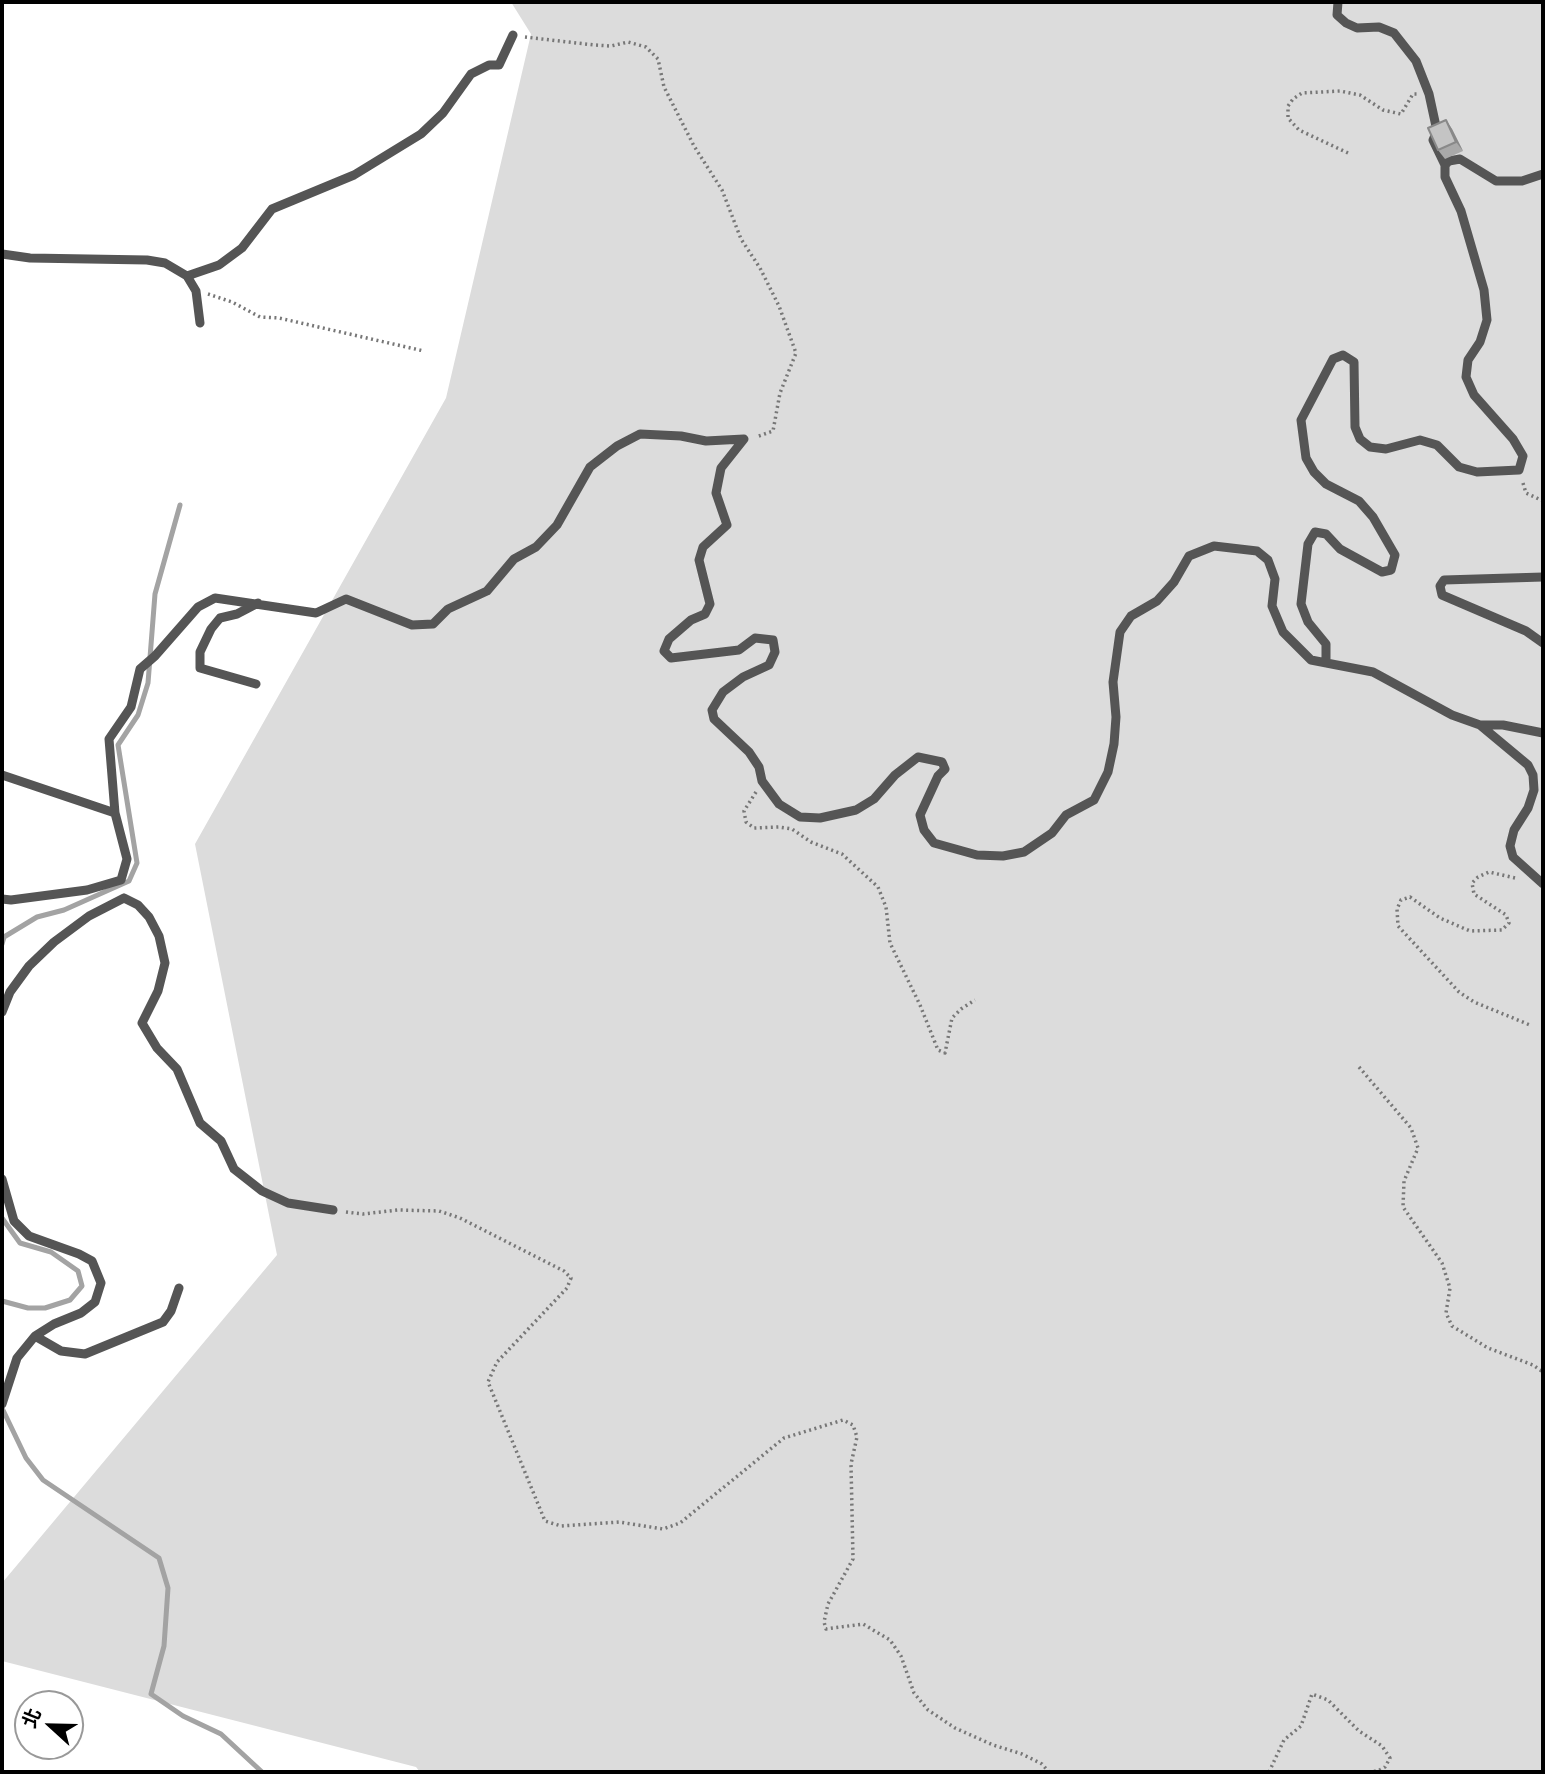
<!DOCTYPE html>
<meta charset="utf-8">
<style>
body{margin:0}
#map{position:relative;width:1545px;height:1774px;overflow:hidden;background:#fff;font-family:"DejaVu Sans","Noto Sans TC",sans-serif}
canvas{display:block}
.frame{position:absolute;inset:0;border:4px solid #000;pointer-events:none}
.north{position:absolute;left:14px;top:1690px;width:70px;height:70px;box-sizing:border-box;background:#fff;border:2px solid #999;border-radius:50%;rotate:292deg;font-size:19px;font-weight:700;line-height:28px;text-align:center;color:#000}
.north::after{content:'';display:block;margin:auto;width:24px;height:32px;background:#000;clip-path:polygon(50% 0,100% 100%,50% 72%,0 100%)}
</style>
<div id="map">
<canvas width="1545" height="1774"></canvas>
<div class="frame"></div>
<div class="north">北</div>
</div>
<script>
const context = document.querySelector('canvas').getContext('2d');
context.lineJoin = 'round';
function fill(path, color) { context.fillStyle = color; context.fill(path, 'evenodd'); }
const toPath = rows => new Path2D(rows.map(r => 'M' + r).join(''));
function strokePath(path, color, width, dash) { context.strokeStyle = color; context.lineWidth = width; context.lineCap = dash ? 'butt' : 'round'; context.setLineDash(dash || []); context.stroke(path); }
fill(toPath([
 [511,2,1543,2,1543,1772,420,1772,416,1767,2,1661,2,1583,277,1255,195,844,446,398,531,34]
]), '#dcdcdc');
strokePath(toPath([
 [2,944,4,937,37,917,64,910,129,881,137,863,118,745,138,715,148,683,155,594,180,505],
 [2,1218,20,1243,51,1252,78,1271,82,1286,70,1300,45,1308,28,1308,2,1301],
 [2,1408,26,1458,43,1480,159,1558,168,1588,164,1646,151,1694,183,1716,221,1734,262,1772]
]), '#a3a3a3', 5);
strokePath(toPath([
 [525,37,594,45,611,46,628,42,646,47,658,59,664,87,694,146,722,190,741,239,760,268,779,306,796,353,780,393,773,431,756,437],
 [1348,153,1299,130,1288,118,1288,106,1293,99,1302,93,1340,91,1360,95,1383,110,1401,114,1413,94,1417,94],
 [208,294,232,302,260,317,279,318,424,351],
 [1523,483,1526,493,1543,501],
 [756,792,744,811,746,822,754,828,779,827,792,829,811,842,842,854,878,887,886,907,890,943,920,1005,938,1050,945,1053,952,1018,961,1009,975,1000],
 [1515,878,1489,872,1478,877,1472,883,1474,894,1506,915,1509,923,1502,930,1470,931,1440,918,1410,897,1401,900,1397,909,1398,926,1459,992,1474,1002,1530,1025],
 [1359,1067,1411,1128,1418,1148,1404,1181,1403,1207,1442,1263,1450,1288,1446,1313,1452,1326,1488,1348,1533,1365,1543,1372],
 [346,1212,363,1214,398,1210,439,1211,460,1218,564,1271,571,1278,567,1288,497,1362,488,1382,545,1521,561,1526,619,1522,663,1529,680,1523,784,1438,843,1420,853,1425,857,1437,851,1464,853,1559,828,1604,824,1622,826,1629,863,1624,890,1640,901,1656,914,1693,928,1710,955,1728,993,1745,1022,1754,1042,1764,1049,1772],
 [1269,1772,1284,1740,1301,1726,1312,1694,1328,1700,1359,1731,1382,1746,1390,1758,1385,1767,1378,1771,1366,1772]
]), '#777', 3.5, [2, 3.5]);
strokePath(toPath([
 [1338,2,1337,15,1346,23,1357,28,1379,27,1394,33,1416,61,1429,94,1437,131,1433,140,1445,165],
 [2,254,30,258,147,260,165,263,187,276,196,291,200,323],
 [187,276,219,265,242,248,272,209,354,175,421,134,443,113,471,74,489,65,499,65,513,35],
 [1543,577,1444,580,1440,586,1442,595,1526,631,1543,643],
 [1326,663,1326,644,1308,622,1301,604,1308,544,1315,532,1326,534,1340,549,1382,572,1391,570,1395,555,1373,517,1359,501,1326,484,1314,472,1306,458,1301,420,1333,359,1343,355,1354,362,1355,427,1360,439,1370,447,1386,449,1420,440,1437,445,1459,467,1477,472,1519,470,1523,456,1513,439,1474,395,1466,377,1468,360,1480,342,1487,320,1484,290,1461,211,1445,177,1445,165,1449,161,1460,159,1496,181,1522,181,1543,174],
 [256,684,200,668,200,652,211,629,220,618,237,614,258,603],
 [1480,725,1503,725,1543,733],
 [2,775,115,813],
 [124,898,138,905,149,917,159,936,165,963,158,991,142,1023,157,1048,177,1069,200,1123,221,1141,234,1169,262,1191,288,1203,333,1210],
 [2,899,11,900,87,890,121,880,127,859,115,813,109,739,131,707,140,669,155,656,198,607,215,598,316,613,346,599,412,625,433,624,448,609,487,591,514,559,536,547,557,525,590,467,617,446,640,434,681,436,706,441,744,439,721,468,716,493,727,525,703,547,699,560,710,604,705,614,691,620,669,639,664,651,671,658,739,650,755,638,773,640,775,652,769,665,743,677,723,692,712,710,714,719,749,752,759,767,762,781,779,804,800,817,820,818,856,810,874,799,895,775,918,757,942,762,945,769,938,776,920,815,924,830,934,843,977,855,1003,856,1024,852,1052,833,1066,815,1094,800,1108,772,1114,744,1116,717,1113,682,1120,632,1131,616,1157,601,1174,582,1189,556,1214,546,1257,551,1268,560,1275,579,1272,606,1283,632,1311,660,1373,672,1452,715,1480,725,1528,765,1533,775,1534,790,1528,808,1514,830,1510,846,1513,857,1543,884],
 [2,1012,10,992,29,966,54,942,89,916,124,898],
 [2,1179,14,1221,29,1236,79,1254,92,1261,101,1283,95,1302,81,1313,54,1324,35,1336,17,1358,2,1404],
 [35,1336,61,1351,85,1354,163,1322,171,1311,179,1288]
]), '#555', 9);
fill(toPath([
 [1446,120,1452,129,1463,151,1445,159,1438,150]
]), '#a9a9a9');
fill(toPath([
 [1446,120,1452,129,1463,151,1456,142]
]), '#898989');
const building = toPath([
 [1446,120,1456,142,1438,150,1428,128,1446,120]
]);
fill(building, '#c4c4c4');
strokePath(building, '#898989', 2);
</script>
